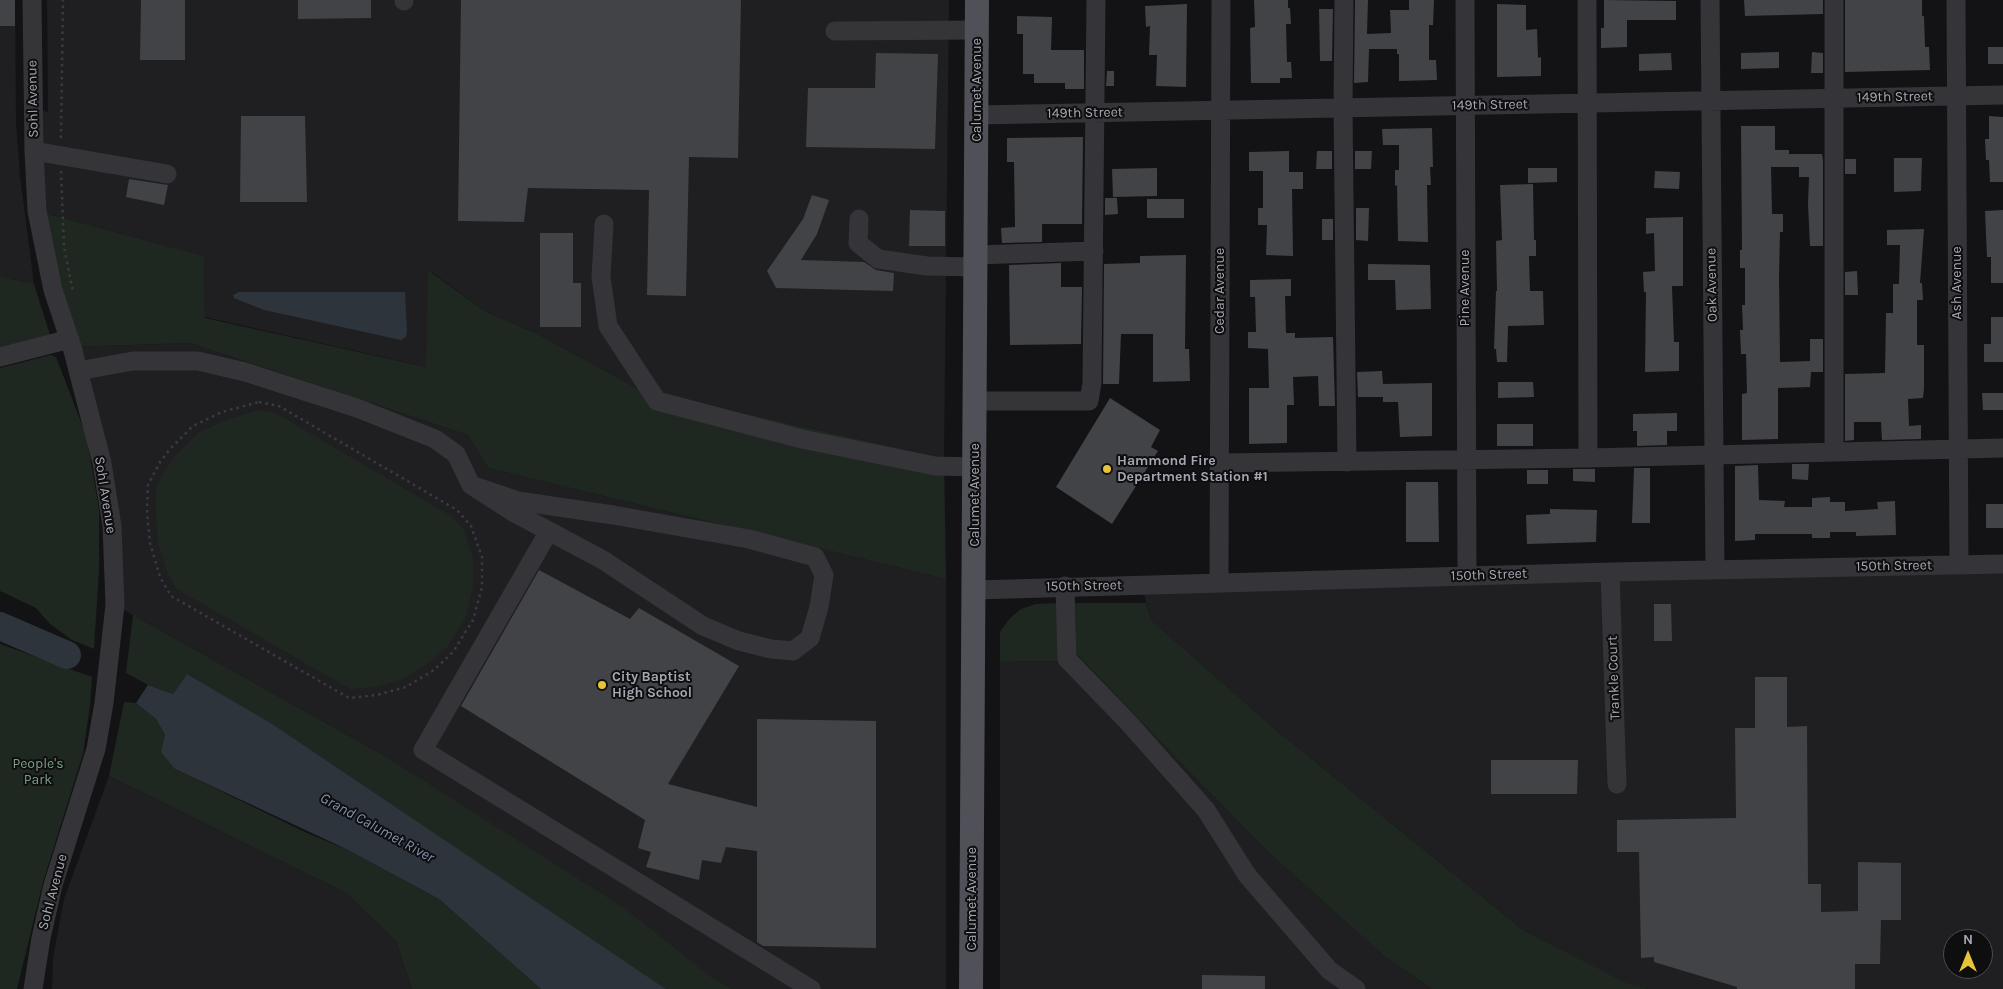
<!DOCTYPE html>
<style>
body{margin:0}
#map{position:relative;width:2003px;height:989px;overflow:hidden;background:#131315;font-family:Karla,sans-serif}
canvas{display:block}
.north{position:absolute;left:1943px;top:929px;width:50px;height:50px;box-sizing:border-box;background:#0e0e0f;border:1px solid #4a4c51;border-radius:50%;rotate:0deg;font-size:14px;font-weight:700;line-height:20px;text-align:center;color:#a5a8b4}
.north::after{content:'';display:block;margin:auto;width:18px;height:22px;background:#e7c338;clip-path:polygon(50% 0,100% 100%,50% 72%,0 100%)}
</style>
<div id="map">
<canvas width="2003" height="989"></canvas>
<div class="north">N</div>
</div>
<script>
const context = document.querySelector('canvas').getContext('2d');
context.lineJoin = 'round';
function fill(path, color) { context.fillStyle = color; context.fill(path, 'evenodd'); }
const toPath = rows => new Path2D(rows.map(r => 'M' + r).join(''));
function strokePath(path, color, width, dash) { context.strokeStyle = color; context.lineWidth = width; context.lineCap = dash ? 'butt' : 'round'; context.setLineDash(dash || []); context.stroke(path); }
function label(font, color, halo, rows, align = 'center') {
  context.font = font + ' Karla,sans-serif'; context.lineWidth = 4; context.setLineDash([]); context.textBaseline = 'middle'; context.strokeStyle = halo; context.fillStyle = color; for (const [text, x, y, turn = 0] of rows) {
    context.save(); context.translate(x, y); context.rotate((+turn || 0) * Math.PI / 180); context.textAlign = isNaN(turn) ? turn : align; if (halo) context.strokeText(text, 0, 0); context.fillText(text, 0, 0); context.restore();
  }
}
fill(toPath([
 [0,0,15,0,16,123,20,176,34,284,0,276],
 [47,0,949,0,944,458,640,390,536,333,486,312,429,270,427,367,205,317,204,256,37,211,33,109,48,112],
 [190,343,468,435,488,468,946,579,946,989,732,989,710,976,383,755,115,605,112,526,72,347],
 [2003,563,2003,989,1648,989,1628,985,1523,930,1276,730,1151,620,1141,584],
 [1953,939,1983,939,1983,969,1953,969],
 [1076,653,1173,755,1268,852,1384,956,1432,989,1000,989,1000,662,1059,661],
 [109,776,352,896,396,941,412,989,52,989,53,958,64,899]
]), '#1f1f21');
fill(toPath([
 [37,211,204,256,205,318,426,367,428,270,486,312,536,333,640,390,944,458,946,579,488,468,468,435,190,343,72,347],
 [0,276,34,284,50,335,0,349],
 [51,355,56,357,86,435,99,509,99,570,94,649,72,640,50,624,36,608,0,591,0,368],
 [259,410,276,413,451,516,464,530,473,559,473,586,466,617,447,647,429,663,403,679,376,687,350,689,177,589,168,574,158,542,156,511,156,487,167,467,176,455,198,433,226,420],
 [1057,603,1059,661,1000,662,1000,632,1010,618,1021,609,1036,604],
 [1075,603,1146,603,1151,620,1276,730,1523,930,1628,984,1648,989,1432,989,1384,956,1268,852,1173,755,1076,653],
 [133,615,383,755,624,908,710,976,732,989,666,989,272,725,187,674,173,694,148,685,126,673],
 [0,644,92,677,90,706,83,754,43,882,17,989,0,989],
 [124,702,136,703,156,719,165,735,175,769,309,834,344,848,439,899,541,989,412,989,396,941,348,894,109,776]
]), '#1f2721');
fill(toPath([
 [239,292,405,292,407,331,406,337,401,340,264,310,234,298,233,295],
 [187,674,272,724,666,989,541,989,439,899,344,848,175,769,161,752,165,735,156,719,136,703,148,685,173,694]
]), '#2d343c');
strokePath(toPath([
 [0,626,67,655]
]), '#2d343c', 28);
fill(toPath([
 [0,0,15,0,15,26,0,26],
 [141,0,185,0,185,60,140,60],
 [298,0,371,0,371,18,298,19],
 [461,0,741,0,738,158,689,157,686,296,647,295,649,190,528,188,524,222,458,221],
 [1254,0,1288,0,1288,8,1290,8,1291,24,1286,24,1287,62,1291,62,1292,78,1280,78,1280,83,1251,83,1250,28,1255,27],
 [1355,0,1368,0,1367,34,1391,33,1390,10,1409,10,1409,0,1434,0,1433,25,1429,25,1429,60,1436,60,1437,80,1399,81,1399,54,1397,54,1397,49,1369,49,1368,82,1354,83],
 [1604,0,1676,1,1676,20,1627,20,1627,47,1601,48,1601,28,1604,28],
 [1744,0,1823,0,1823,14,1745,16],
 [1845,0,1922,0,1922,16,1924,16,1925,47,1929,47,1930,70,1845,72],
 [1187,4,1186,87,1156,86,1157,55,1149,55,1150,26,1146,27,1145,6],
 [1497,4,1526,5,1526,30,1537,29,1538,58,1541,57,1541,76,1497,77],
 [1319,9,1333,9,1332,61,1320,61],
 [1017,16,1052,17,1051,50,1084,50,1084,89,1065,89,1065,83,1034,83,1034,74,1023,74,1023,34,1017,34],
 [1988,47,2003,47,2003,64,1988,64],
 [1779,52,1779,68,1741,69,1741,53],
 [1812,52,1823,53,1823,73,1811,73],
 [876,53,938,54,935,149,806,147,808,88,875,88],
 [1671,53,1672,70,1639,71,1639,54],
 [1107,71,1114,71,1114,86,1106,86],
 [241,116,305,116,307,202,240,202],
 [1989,116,2003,117,2003,182,1990,182,1989,160,1986,160,1985,139,1989,139],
 [1741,126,1775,126,1775,150,1789,150,1789,154,1822,154,1823,160,1823,246,1810,246,1808,204,1809,177,1799,177,1799,167,1771,167,1772,214,1783,214,1783,232,1780,232,1779,276,1780,362,1810,361,1810,339,1823,339,1823,372,1811,372,1810,387,1778,388,1778,439,1742,440,1742,394,1747,393,1746,354,1741,354,1740,330,1743,330,1742,305,1745,305,1745,268,1740,268,1740,250,1742,250],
 [1432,128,1433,167,1430,167,1431,185,1427,185,1428,242,1398,241,1397,185,1395,186,1395,170,1399,170,1399,145,1383,145,1382,129],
 [1083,137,1082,224,1042,224,1042,242,1002,243,1001,228,1015,227,1014,162,1007,162,1007,138],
 [1289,151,1289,172,1303,172,1303,189,1292,189,1293,256,1266,255,1267,225,1258,225,1258,208,1263,208,1263,171,1249,171,1249,152],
 [1317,151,1332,151,1332,169,1316,169],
 [1355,151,1372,151,1371,169,1355,169],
 [1894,158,1922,158,1921,191,1894,192],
 [1845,159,1856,159,1856,174,1845,174],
 [1157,168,1157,196,1113,197,1112,169],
 [1528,168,1557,168,1557,182,1528,183],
 [1655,171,1680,172,1679,189,1654,188],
 [129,179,168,185,164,205,126,197],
 [1533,184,1534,240,1536,240,1536,256,1529,256,1530,291,1543,291,1544,325,1508,326,1507,362,1497,362,1496,349,1494,349,1496,291,1497,291,1496,241,1502,240,1500,185],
 [812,195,829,200,817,234,801,260,864,262,876,270,894,273,893,291,776,288,767,271,803,219],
 [1105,198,1117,198,1118,214,1105,215],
 [1147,199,1184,199,1184,218,1147,218],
 [1356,208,1369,208,1368,241,1356,240],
 [910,210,945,211,945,246,909,246],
 [2003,210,2003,283,1991,283,1991,257,1987,257,1985,211],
 [1683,217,1683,286,1672,286,1674,342,1679,342,1679,371,1645,372,1646,292,1644,292,1643,272,1655,271,1654,233,1646,234,1646,218],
 [1322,219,1333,219,1333,240,1322,240],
 [1924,229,1920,283,1922,283,1923,300,1917,300,1917,345,1924,345,1924,388,1923,398,1908,399,1909,426,1921,425,1921,439,1882,440,1881,422,1854,422,1854,440,1845,441,1845,374,1885,373,1886,313,1893,313,1893,284,1899,284,1900,245,1887,245,1887,230],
 [540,233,573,233,573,283,581,283,581,327,540,327],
 [1186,255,1185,349,1189,349,1190,381,1153,382,1153,334,1121,334,1119,384,1103,384,1104,264,1140,263,1140,256],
 [1061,263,1061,287,1082,287,1081,344,1010,345,1009,265],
 [1368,264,1430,265,1431,309,1396,310,1395,280,1368,280],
 [1857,271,1858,295,1845,295,1845,272],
 [1291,279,1291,296,1285,296,1286,333,1295,333,1295,338,1333,337,1335,406,1319,406,1318,376,1293,377,1294,405,1287,405,1287,443,1249,444,1249,388,1269,388,1268,349,1248,348,1248,332,1256,332,1255,297,1250,297,1250,280],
 [1991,317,2003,317,2003,362,1984,362,1984,344,1991,344],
 [1382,371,1383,384,1432,383,1432,436,1400,437,1398,402,1383,402,1383,397,1358,397,1357,372],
 [1498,382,1533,382,1534,397,1498,398],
 [1982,393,2003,393,2003,410,1983,410],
 [1110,398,1160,430,1151,447,1158,451,1112,524,1056,487],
 [1677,413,1677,431,1667,431,1667,445,1637,446,1637,431,1633,431,1633,414],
 [1497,424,1533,424,1533,446,1497,446],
 [1792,464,1809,464,1808,480,1792,479],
 [1758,465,1759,500,1785,501,1784,507,1812,507,1812,498,1830,497,1830,502,1845,502,1845,511,1878,509,1877,502,1895,501,1896,535,1856,536,1856,532,1830,532,1830,538,1812,538,1812,534,1755,534,1755,540,1735,541,1735,466],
 [1634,468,1650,468,1650,523,1632,523],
 [1573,469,1595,469,1595,482,1573,481],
 [1527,470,1548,470,1548,484,1527,484],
 [1406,482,1438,482,1439,542,1406,542],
 [1986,504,2003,504,2003,528,1986,528],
 [1550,509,1597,510,1596,542,1527,544,1526,515,1550,514],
 [539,570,630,619,639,608,739,666,668,784,757,807,757,719,876,721,876,948,763,946,757,942,757,851,726,847,721,863,702,860,699,880,646,867,651,852,638,848,645,820,461,706],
 [1654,604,1671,604,1672,641,1654,641],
 [1755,677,1787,677,1787,727,1807,726,1808,884,1821,884,1821,912,1858,911,1858,862,1901,863,1901,920,1881,920,1880,964,1855,964,1855,989,1737,989,1737,987,1654,962,1654,957,1641,958,1639,852,1617,852,1617,820,1736,818,1735,728,1755,728],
 [1491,760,1578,760,1577,794,1491,794],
 [1202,975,1265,976,1265,989,1202,989]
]), '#424347');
strokePath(toPath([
 [61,138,63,0],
 [61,171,64,247,73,292],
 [259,402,279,406,457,510,471,526,482,557,482,587,473,620,453,652,434,670,406,687,377,695,349,698,171,596,160,577,150,543,147,512,148,485,160,462,170,449,193,426,222,412,259,402]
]), '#3a3b40', 2.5, [2.5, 4]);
strokePath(toPath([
 [32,0,34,151,37,211,53,290,72,347,102,463,112,526,115,605,104,703,96,749,53,885,41,938,33,989],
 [1344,0,1343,108,1347,462],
 [1465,0,1467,576],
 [1587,0,1588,458],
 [1710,0,1715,570],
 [1834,0,1834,452],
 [1956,0,1959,565],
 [404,1,404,0],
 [835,31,977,30],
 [977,115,2003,95],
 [34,151,167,174],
 [859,219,858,243,878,259,927,266,976,267],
 [604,224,601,277,608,326,657,401,802,439,935,466,975,467],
 [976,255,1094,251],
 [0,357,70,339],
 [78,371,133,361,198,361,245,372,357,408,435,439,456,454,471,485,513,512,603,560,703,626,739,641,771,649,793,651,810,638,819,607,824,575,815,557,749,539,613,515,518,501,471,485],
 [976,401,1089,401,1092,383,1096,0],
 [1220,463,1588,458,2003,448],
 [549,531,423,750,811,989],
 [1610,572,1617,784],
 [1219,582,1221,0],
 [1065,586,1067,659,1127,721,1206,810,1247,875,1329,970,1356,989],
 [975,590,1610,572,2003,564]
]), '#343439', 19);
strokePath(toPath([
 [971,989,977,0]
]), '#505158', 24);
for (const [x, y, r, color] of [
 [1107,469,5,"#e7c338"],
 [602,685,5,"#e7c338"]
]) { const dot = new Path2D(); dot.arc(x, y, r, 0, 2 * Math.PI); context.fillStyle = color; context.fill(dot); strokePath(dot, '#0e0e0f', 2); }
label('14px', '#a5a8b4', '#0e0e0f', [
 ["Calumet Avenue",977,90,-90],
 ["149th Street",1895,97,-1],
 ["Sohl Avenue",33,99,-91],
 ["149th Street",1490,105,-1],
 ["149th Street",1085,113,-1],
 ["Ash Avenue",1957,283,-90],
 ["Oak Avenue",1712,285,-91],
 ["Pine Avenue",1465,288,-90],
 ["Cedar Avenue",1220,291,-90],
 ["Sohl Avenue",105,495,81],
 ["Calumet Avenue",975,495,-90],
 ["150th Street",1894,566,-1],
 ["150th Street",1489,575,-2],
 ["150th Street",1084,586,-1],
 ["Trankle Court",1614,678,-92],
 ["Sohl Avenue",53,892,-75],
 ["Calumet Avenue",972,899,-90]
]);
label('bold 14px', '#a5a8b4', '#0e0e0f', [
 ["Hammond Fire",1117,461],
 ["Department Station #1",1117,477],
 ["City Baptist",612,677],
 ["High School",612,693]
], 'left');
label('14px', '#7d9e84', '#0e0e0f', [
 ["People's",38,764],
 ["Park",38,780]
]);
label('italic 15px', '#7e91ae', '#0e0e0f', [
 ["Grand Calumet River",377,828,29]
]);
</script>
